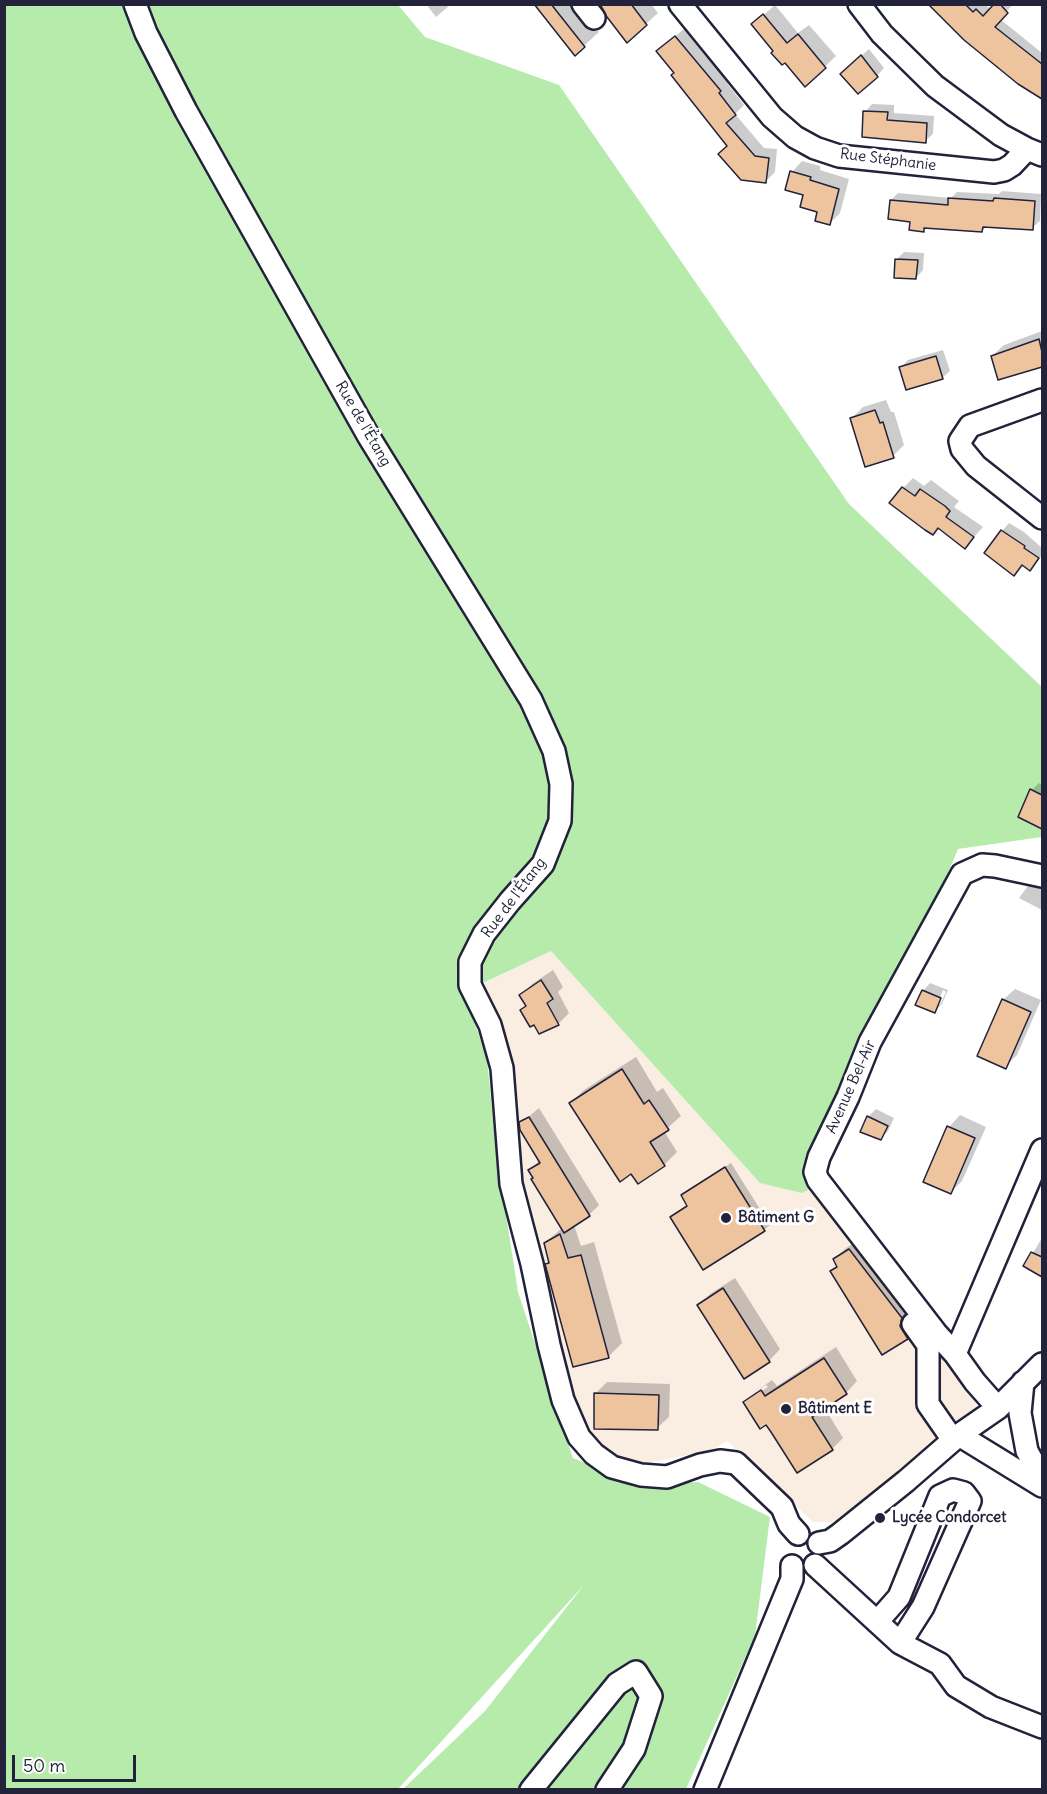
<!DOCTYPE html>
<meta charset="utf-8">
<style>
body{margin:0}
#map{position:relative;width:1047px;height:1794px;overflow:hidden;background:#fff;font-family:Delius,sans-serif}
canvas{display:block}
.frame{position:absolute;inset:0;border:6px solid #22223b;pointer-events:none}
.scale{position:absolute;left:12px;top:1755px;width:124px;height:27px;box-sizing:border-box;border:3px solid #22223b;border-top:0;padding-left:8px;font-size:18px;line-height:21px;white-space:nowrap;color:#22223b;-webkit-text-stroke:4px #fff;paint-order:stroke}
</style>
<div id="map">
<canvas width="1047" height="1794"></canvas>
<div class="frame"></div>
<div class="scale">50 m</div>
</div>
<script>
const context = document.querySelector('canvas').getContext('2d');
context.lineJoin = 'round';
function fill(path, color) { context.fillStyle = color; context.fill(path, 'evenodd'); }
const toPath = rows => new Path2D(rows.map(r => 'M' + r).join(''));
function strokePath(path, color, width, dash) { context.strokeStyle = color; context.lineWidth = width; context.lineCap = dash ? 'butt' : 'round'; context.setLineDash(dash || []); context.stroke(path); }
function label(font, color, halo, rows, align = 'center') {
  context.font = font + ' Delius,sans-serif'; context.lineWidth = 6; context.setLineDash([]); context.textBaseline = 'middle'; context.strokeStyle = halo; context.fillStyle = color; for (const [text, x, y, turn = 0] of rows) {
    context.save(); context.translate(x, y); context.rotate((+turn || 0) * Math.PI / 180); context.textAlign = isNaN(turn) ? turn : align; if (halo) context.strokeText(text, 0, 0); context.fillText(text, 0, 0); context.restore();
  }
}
fill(toPath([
 [551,951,760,1183,816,1186,960,1371,979,1410,841,1522,813,1522,727,1441,712,1450,634,1466,612,1460,591,1443,570,1392,518,1177,512,1080,484,983]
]), '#faede2');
fill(toPath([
 [5,5,398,5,425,37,559,85,849,504,1042,687,1042,837,958,849,816,1186,802,1193,760,1183,551,951,464,992,487,1059,496,1150,518,1292,573,1458,637,1484,698,1482,770,1517,755,1636,686,1789,403,1789,485,1711,584,1585,398,1789,5,1790]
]), '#b7ebac');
fill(toPath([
 [426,4,449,4,450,5,436,17],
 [536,4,576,4,599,32,575,54],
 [601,4,651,4,658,13,646,24],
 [931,4,985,4,991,10,996,4,1013,4,1000,19,1042,53,1042,98,1018,82],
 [775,5,798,33,809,25,836,56,806,85,753,24],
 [685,28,729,81,727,83,744,105,735,114,764,148,777,149,775,172,766,181,729,145,658,51],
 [869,49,884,68,877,76,849,67],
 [872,104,894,105,894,113,934,116,933,134,925,141,865,112],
 [802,161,820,166,820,170,849,179,840,213,829,224,805,194,792,172],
 [1002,191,1041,194,1040,221,1032,228,987,225,982,231,926,227,923,230,891,200,898,193,951,198,957,192,999,194],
 [904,252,924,253,923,270,916,278,896,260],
 [1042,331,1042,365,999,379,992,356,1004,345],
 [943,350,950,371,942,378,901,367,908,360],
 [886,400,891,412,894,412,904,445,893,456,852,418,863,407],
 [913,478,924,486,931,480,959,501,954,507,983,527,965,547,939,527,933,533,903,488],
 [1009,523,1024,532,1042,548,1042,555,1030,569,1023,564,1014,574,1002,531],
 [1039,783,1042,785,1042,823,1040,826,1032,790],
 [1030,883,1042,889,1042,910,1019,898],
 [553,970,563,987,558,992,569,1013,558,1024,528,1005,521,995,532,984],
 [930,983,948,990,942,1004,934,1012,923,991],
 [943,990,946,992,940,1005,937,1005],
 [1015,989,1041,1000,1017,1055,1005,1067,1003,1000],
 [636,1057,657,1092,663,1088,681,1116,664,1131,677,1152,664,1165,638,1181,571,1103,584,1090],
 [539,1108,599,1205,589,1215,574,1225,581,1246,594,1242,622,1343,609,1356,551,1262,545,1243,562,1228,530,1170,540,1160,521,1123],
 [876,1109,894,1118,888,1131,881,1138,868,1117],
 [960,1115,986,1127,962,1181,951,1192,949,1127],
 [731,1163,770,1225,764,1230,672,1217,689,1205,683,1195,688,1190],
 [1042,1238,1042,1275,1025,1266],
 [861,1239,919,1326,907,1338,832,1272,838,1265,835,1259,846,1248],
 [735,1278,780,1349,769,1361,699,1305,710,1294],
 [836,1347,857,1381,846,1393,824,1407,843,1438,832,1449,773,1431,745,1402,757,1391,772,1380,777,1386],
 [766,1385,768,1387,756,1395,756,1392],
 [607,1382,670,1384,669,1417,657,1428,596,1393]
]), '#0003');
const building = toPath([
 [534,4,551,4,585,47,575,56,534,4],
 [600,4,631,4,647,25,627,43,607,17,600,4],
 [928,4,965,4,973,12,976,9,983,16,994,4,1000,4,1008,13,995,27,1042,64,1042,99,1018,84,964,40,928,4],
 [763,14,787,43,798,34,826,68,805,87,785,63,782,65,771,53,773,51,751,24,763,14],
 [675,36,721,91,719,93,736,115,726,123,755,156,769,158,766,183,741,180,718,154,727,146,671,75,674,73,656,51,675,36],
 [861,55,878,77,858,94,840,74,861,55],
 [863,111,888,112,887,120,927,123,926,143,862,137,863,111],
 [790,171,811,177,810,180,839,189,830,225,815,221,817,212,800,207,803,195,785,190,790,171],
 [948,198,993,201,994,198,1035,201,1033,230,983,227,982,232,924,228,924,232,909,230,910,222,888,219,890,200,948,205,948,198],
 [895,259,918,260,916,279,894,278,895,259],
 [1039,339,1042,352,1042,367,998,380,991,356,1039,339],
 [936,356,943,379,906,390,899,367,936,356],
 [875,410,880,423,883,422,894,458,865,467,850,418,875,410],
 [902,487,915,496,920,489,945,506,950,511,946,517,974,537,965,549,938,528,933,535,925,530,889,503,902,487],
 [1001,530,1025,546,1024,548,1039,558,1030,571,1022,565,1014,576,984,553,1001,530],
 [1030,789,1042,795,1042,829,1018,817,1030,789],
 [541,980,553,999,547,1003,559,1025,539,1034,534,1025,530,1027,520,1010,526,1006,519,995,541,980],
 [922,990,941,998,935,1013,915,1005,922,990],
 [1002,999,1031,1012,1006,1069,977,1056,1002,999],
 [622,1069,644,1104,649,1100,669,1130,650,1142,665,1166,638,1184,631,1174,620,1182,569,1103,622,1069],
 [867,1116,888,1126,881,1140,860,1132,867,1116],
 [529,1117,590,1216,564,1233,531,1179,533,1178,528,1170,540,1163,520,1130,519,1122,529,1117],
 [947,1126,975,1138,951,1194,923,1182,947,1126],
 [725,1167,765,1231,703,1270,670,1217,687,1206,681,1195,725,1167],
 [560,1234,568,1258,581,1255,609,1358,573,1367,545,1264,549,1263,544,1243,560,1234],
 [849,1249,902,1318,900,1326,908,1339,882,1355,830,1271,837,1267,833,1259,849,1249],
 [1031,1252,1042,1257,1042,1277,1023,1266,1031,1252],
 [723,1288,770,1362,744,1379,697,1305,723,1288],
 [824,1358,847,1394,812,1417,833,1450,797,1473,771,1432,766,1425,760,1429,743,1402,761,1390,765,1396,824,1358],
 [594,1393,659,1395,658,1430,594,1429,594,1393]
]);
fill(building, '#eec49e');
strokePath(building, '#22223b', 1.5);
const minor = toPath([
 [135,4,146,33,186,111,369,437,531,700,554,751,561,784,560,821,543,864,510,901,484,934,470,962,470,985,490,1025,502,1068,511,1184,532,1264,549,1345,563,1400,579,1437,594,1454,612,1467,641,1475,667,1477,700,1465,720,1461,736,1463,782,1507,789,1524,798,1534],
 [583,4,594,18],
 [680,4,772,117,795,137,815,148,839,156,994,172,1004,170,1012,165,1027,149,1042,155],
 [859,4,882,34,935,86,1001,135,1027,149],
 [1042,400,970,426,960,441,962,449,976,466,1042,518],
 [913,1324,928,1345,928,1404,953,1440],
 [955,1354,1042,1150],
 [1023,1382,1020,1413,1027,1451,1042,1478],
 [998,1408,975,1382,955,1354,936,1333,818,1180,815,1172,819,1157,848,1097,870,1042,962,874,982,865,995,866,1042,876],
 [959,1435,1042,1486],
 [819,1543,830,1541,840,1534,906,1481,959,1435,998,1408,1042,1364],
 [815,1565,900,1643,923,1607,970,1501,964,1493,953,1490,940,1496,899,1597,877,1622],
 [900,1643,940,1664,956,1686,991,1707,1042,1727],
 [531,1790,617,1684,636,1672,651,1696,634,1749,607,1790],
 [705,1790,792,1579,792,1566]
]);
strokePath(minor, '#22223b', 26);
strokePath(minor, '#fff', 21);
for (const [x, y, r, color] of [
 [726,1218,6,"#22223b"],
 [786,1409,6,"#22223b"],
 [880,1518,6,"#22223b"]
]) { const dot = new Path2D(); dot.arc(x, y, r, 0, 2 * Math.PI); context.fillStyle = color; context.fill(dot); strokePath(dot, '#fff', 2); }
label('15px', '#22223b', '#fff', [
 ["Rue Stéphanie",888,160,7],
 ["Rue de l'Étang",363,424,60],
 ["Rue de l'Étang",514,898,-53],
 ["Avenue Bel-Air",851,1087,-66]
]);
label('bold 15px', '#22223b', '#fff', [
 ["Bâtiment G",738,1218],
 ["Bâtiment E",798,1409],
 ["Lycée Condorcet",892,1518]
], 'left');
</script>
